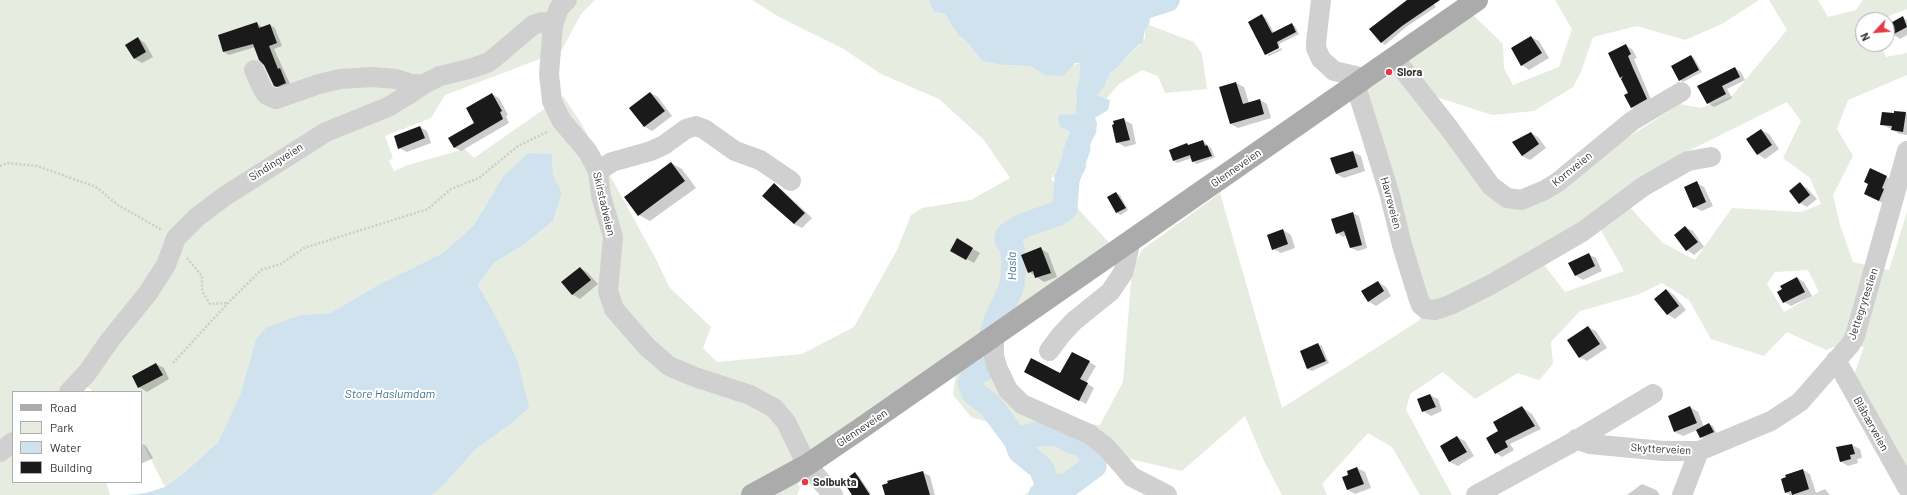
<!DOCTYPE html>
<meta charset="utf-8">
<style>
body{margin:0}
#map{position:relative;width:1907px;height:495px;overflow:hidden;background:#fff;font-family:Barlow,sans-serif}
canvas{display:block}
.legend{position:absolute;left:12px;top:391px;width:130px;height:92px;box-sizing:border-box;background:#fff;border:1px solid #adadad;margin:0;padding:5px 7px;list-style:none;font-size:12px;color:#333}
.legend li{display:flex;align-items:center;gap:8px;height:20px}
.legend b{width:20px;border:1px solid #adadad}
.north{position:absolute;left:1855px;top:12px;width:40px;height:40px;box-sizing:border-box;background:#fff;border:1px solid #adadad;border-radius:50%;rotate:244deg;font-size:11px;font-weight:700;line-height:16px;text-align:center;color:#333}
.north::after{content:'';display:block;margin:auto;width:14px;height:18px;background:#e63946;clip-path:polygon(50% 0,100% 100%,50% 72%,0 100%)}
</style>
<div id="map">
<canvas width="1907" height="495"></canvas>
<ul class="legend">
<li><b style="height:5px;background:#ababab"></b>Road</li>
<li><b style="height:11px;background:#e6ecdf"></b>Park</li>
<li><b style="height:11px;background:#cfe2ee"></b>Water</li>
<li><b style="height:11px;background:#1a1a1a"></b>Building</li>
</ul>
<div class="north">N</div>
</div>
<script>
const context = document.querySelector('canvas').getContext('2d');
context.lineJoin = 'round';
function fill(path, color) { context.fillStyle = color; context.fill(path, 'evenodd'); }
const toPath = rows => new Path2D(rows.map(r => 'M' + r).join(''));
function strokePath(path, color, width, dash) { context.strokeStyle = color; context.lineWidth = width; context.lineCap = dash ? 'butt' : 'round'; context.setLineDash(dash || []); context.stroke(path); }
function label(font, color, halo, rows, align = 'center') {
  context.font = font + ' Barlow,sans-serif'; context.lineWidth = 4; context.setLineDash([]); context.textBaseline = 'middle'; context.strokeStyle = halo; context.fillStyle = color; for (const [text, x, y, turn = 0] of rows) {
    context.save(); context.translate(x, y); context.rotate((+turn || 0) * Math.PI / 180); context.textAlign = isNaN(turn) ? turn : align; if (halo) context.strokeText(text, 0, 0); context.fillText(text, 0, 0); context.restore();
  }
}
fill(toPath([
 [0,0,595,0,581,14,561,51,445,95,431,118,385,136,393,158,389,161,394,171,408,165,465,149,474,158,563,96,581,123,657,261,669,287,711,327,703,348,717,362,802,354,854,327,897,250,911,215,922,208,971,200,1010,178,984,140,939,99,881,74,842,48,781,18,752,0,928,0,934,12,945,14,958,35,966,41,982,61,1003,65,1030,66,1045,75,1080,63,1079,81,1076,91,1077,101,1075,106,1077,114,1069,115,1063,129,1070,132,1062,152,1065,157,1051,179,1112,246,792,467,800,488,797,495,431,495,441,488,475,450,509,425,517,359,499,322,478,285,495,262,522,246,553,221,562,193,553,174,552,154,502,178,474,225,443,253,378,285,330,313,301,315,256,339,240,395,218,442,184,473,165,487,141,440,141,392,94,392,85,385,78,392,13,392,13,482,106,482,110,495,0,495],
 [1555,0,1759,0,1722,24,1685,40,1637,26,1593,37,1581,72,1573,87,1534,111,1492,115,1415,90,1502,202,1608,150,1680,104,1700,108,1731,97,1787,30,1769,0,1818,0,1828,17,1856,10,1863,0,1907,0,1907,9,1889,16,1886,20,1863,20,1863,44,1880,44,1886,57,1907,53,1907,75,1848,100,1837,129,1853,156,1833,195,1840,225,1853,262,1889,270,1907,212,1907,495,1846,397,1864,347,1844,343,1826,350,1787,332,1764,356,1711,339,1689,300,1662,283,1637,295,1580,311,1551,342,1553,364,1539,380,1518,373,1475,399,1443,372,1410,394,1406,410,1452,495,1420,495,1392,447,1368,433,1322,484,1327,495,1282,495,1264,461,1245,416,1182,471,1117,456,1101,469,1062,495,1023,495,1040,487,1034,471,991,423,971,417,953,395,956,374,986,353,1025,400,1088,424,1100,425,1123,382,1132,269,1142,250,1220,193,1282,408,1420,320,1421,296,1364,89,1472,14,1503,44,1504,68,1513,85,1559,67,1572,29],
 [1787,102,1801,121,1783,158,1810,178,1821,204,1801,212,1732,208,1695,260,1663,243,1621,198,1684,153],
 [1594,218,1624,271,1565,292,1542,262],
 [1808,270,1819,292,1784,312,1767,284,1775,272],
 [1149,25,1194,42,1202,54,1207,89,1165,93,1158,76,1142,70,1119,84,1106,99,1099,98,1097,96,1105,85,1110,73,1118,67,1121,63,1145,39,1145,29]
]), '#e6ecdf');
fill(toPath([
 [928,0,1180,0,1179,4,1175,10,1150,18,1149,25,1145,29,1143,42,1138,45,1121,63,1118,67,1110,73,1105,85,1097,96,1110,100,1108,110,1095,118,1097,123,1096,133,1086,152,1086,168,1080,178,1067,180,1053,177,1065,157,1062,152,1070,132,1060,127,1058,118,1059,115,1077,114,1075,106,1077,101,1076,91,1079,81,1080,63,1075,63,1064,75,1059,76,1045,75,1030,66,1003,65,982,61,966,41,958,35,945,14,934,12],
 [528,153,552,154,553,174,562,193,553,221,522,246,495,262,478,285,499,322,517,359,529,408,509,425,475,450,441,488,431,495,128,495,146,493,165,487,184,473,218,442,240,395,256,339,267,327,301,315,330,313,378,285,443,253,474,225,502,178]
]), '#cfe2ee');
fill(toPath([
 [1408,0,1431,0,1436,7,1406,27,1385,45,1382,43],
 [1262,16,1266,18,1274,33,1291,24,1295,26,1299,34,1279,44,1280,46,1266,55],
 [1903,18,1907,20,1907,35,1900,39,1893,34],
 [257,23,263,28,270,25,275,28,282,46,274,49,291,86,283,89,277,86,255,47,229,55,224,52],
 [1531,37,1539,41,1549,58,1529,70,1522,65,1513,49],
 [138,38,145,43,153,57,142,63,135,59,127,45],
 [1626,46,1632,49,1637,58,1634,59,1652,102,1638,111,1632,108,1629,94,1621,77],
 [1281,48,1282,50,1269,56,1267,55],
 [1691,56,1694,58,1702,72,1683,82,1680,80],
 [1735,68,1741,72,1745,80,1727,89,1732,98,1714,107,1708,103],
 [1236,83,1244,87,1249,103,1260,100,1267,104,1271,118,1238,128,1231,124,1220,88],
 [651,93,658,97,672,116,652,131,645,127,630,108],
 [492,94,499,98,508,115,506,116,509,123,461,151,455,148,449,138,475,123],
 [1905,113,1907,114,1907,135,1900,134,1882,124],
 [1124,120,1132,124,1136,144,1125,147,1117,142],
 [420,127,427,131,431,143,407,152,399,148],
 [1761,130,1769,134,1779,149,1765,159,1758,154],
 [1531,133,1538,137,1546,148,1530,160,1522,156,1514,142],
 [1203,141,1211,148,1215,157,1197,164,1193,162,1192,158,1177,163,1174,161,1187,144,1190,146],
 [1353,152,1361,156,1365,171,1344,178,1336,174],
 [671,163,682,169,696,188,650,221,639,215],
 [1870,169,1894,181,1887,205,1872,198,1869,184],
 [1697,183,1704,187,1713,206,1702,211,1694,207],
 [774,184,781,189,812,218,802,228,794,224],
 [1800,184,1807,188,1817,199,1807,207,1800,203],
 [1116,193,1120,195,1128,210,1121,215,1117,213,1108,197],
 [1353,213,1359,216,1367,248,1358,251,1351,248,1347,235,1343,237,1337,233],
 [1685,227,1693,231,1704,247,1694,255,1687,250],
 [1283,230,1291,235,1295,248,1281,253,1273,249],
 [957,240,980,253,974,263,951,250],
 [1041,249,1048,253,1057,277,1044,282,1029,272],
 [1588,254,1596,258,1602,271,1583,280,1576,276],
 [580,268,587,272,598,284,580,299,573,295,563,282],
 [1797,278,1804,282,1812,296,1791,306,1784,302],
 [1378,282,1386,287,1391,296,1376,306,1368,301],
 [1667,290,1674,295,1686,310,1675,319,1667,314],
 [1588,327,1596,331,1607,348,1587,361,1580,357],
 [1318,344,1322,346,1329,363,1312,371,1308,369,1301,352],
 [1089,362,1096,366,1086,383,1094,388,1086,404,1031,375,1061,375],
 [156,364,164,368,169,379,147,392,139,387],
 [1430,395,1438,399,1442,411,1431,416,1423,411],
 [1522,407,1532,414,1541,429,1510,444,1514,450,1502,457,1496,453,1500,431],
 [1690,407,1698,412,1704,427,1709,424,1713,426,1717,434,1704,439,1701,437,1697,430,1683,436,1675,432],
 [1457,437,1465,441,1474,456,1458,466,1450,462,1441,446],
 [141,443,146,446,153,458,141,464],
 [1852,445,1860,449,1862,458,1857,459,1858,463,1848,466,1840,461,1838,448],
 [1357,468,1365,472,1371,488,1355,494,1348,490,1350,476],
 [1803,470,1810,474,1816,493,1825,489,1830,495,1790,495,1786,492],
 [922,472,930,476,935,495,886,495],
 [855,474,859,476,871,494,853,495],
 [1642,484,1656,490,1660,495,1627,495]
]), '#0003');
strokePath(toPath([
 [1016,440,1038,434,1057,433,1069,440,1085,445,1091,455,1094,466,1068,485,1049,488],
 [1041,495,1049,488,1041,468,1020,451,1016,440,991,406,974,393,970,383,975,373,988,367,985,356,996,321,1012,286,1014,262,1012,247,1007,240,1008,235,1022,226,1059,213,1065,208,1067,180,1078,148]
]), '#cfe2ee', 25);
fill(toPath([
 [1407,0,1440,0,1402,26,1381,43,1369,29],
 [1262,14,1272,33,1292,23,1296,32,1277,42,1279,48,1265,55,1248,22],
 [1903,16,1907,27,1892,35,1887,25],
 [257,22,259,28,270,24,277,43,269,46,278,69,280,68,286,83,277,87,274,86,264,65,259,60,253,44,223,52,218,35],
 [1531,36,1542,53,1521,66,1511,48],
 [138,37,146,52,134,59,125,45],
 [1626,44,1631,54,1628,56,1633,68,1647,99,1631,108,1624,95,1628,93,1621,79,1623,76,1620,78,1608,53],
 [1691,55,1699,70,1679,81,1671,66],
 [1735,67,1740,77,1722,86,1726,94,1707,104,1697,86],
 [1236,82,1243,104,1260,99,1264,114,1230,124,1219,87],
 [650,92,665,111,644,127,629,108],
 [492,93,502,111,500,112,503,119,454,148,448,138,474,123,466,108],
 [1894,111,1906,112,1903,132,1891,130,1892,126,1880,125,1882,112,1894,113],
 [1124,118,1130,140,1116,143,1112,125,1114,124,1113,121],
 [420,126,425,138,398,149,394,136],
 [1761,129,1772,145,1757,155,1746,139],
 [1531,132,1539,144,1522,156,1512,142],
 [1203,140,1205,146,1207,145,1212,156,1192,162,1190,155,1173,161,1169,150,1187,143,1188,145],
 [1353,151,1358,167,1336,174,1330,158],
 [671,162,685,181,638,216,624,197],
 [1870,168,1887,176,1882,188,1884,189,1879,201,1864,194,1868,184,1864,182],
 [1697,181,1706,202,1693,208,1684,187],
 [1800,182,1810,195,1799,204,1789,191],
 [774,183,805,213,794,224,762,196],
 [1116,192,1126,208,1116,213,1107,197],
 [1353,212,1362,245,1350,248,1344,231,1336,234,1331,219],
 [1685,226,1698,242,1686,251,1674,235],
 [1283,229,1288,244,1272,250,1267,235],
 [957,238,973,248,966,260,950,251],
 [1041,247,1051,273,1035,278,1033,271,1028,273,1021,255],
 [1589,253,1595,266,1575,276,1568,263],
 [580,267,591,280,572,295,561,282],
 [1797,277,1805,292,1783,303,1777,292,1782,289,1780,286],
 [1378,281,1384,291,1368,302,1361,291],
 [1666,289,1679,306,1667,315,1654,299],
 [1588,326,1600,344,1579,358,1567,340],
 [1318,343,1326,361,1307,369,1300,351],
 [1072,352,1090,361,1080,379,1088,383,1079,401,1024,372,1031,358,1060,373],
 [156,363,163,375,138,388,132,376],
 [1430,394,1436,407,1422,412,1417,399],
 [1522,406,1535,426,1505,441,1508,447,1495,454,1486,438,1498,431,1493,422],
 [1690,406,1697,423,1674,432,1668,416],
 [1709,423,1714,432,1700,438,1696,430],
 [1457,436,1467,452,1449,462,1440,446],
 [1852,444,1855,454,1850,455,1851,459,1840,462,1836,447],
 [1357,467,1364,484,1347,490,1342,477,1348,475,1347,471],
 [1803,469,1809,489,1792,495,1791,491,1785,493,1781,479,1786,477,1785,475],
 [923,471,930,495,885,495,882,485,888,483,887,481],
 [855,472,870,495,852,495,843,481]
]), '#1a1a1a');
strokePath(toPath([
 [0,166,7,163,37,166,96,187,118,205,162,230],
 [187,258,202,276,202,291,210,304,227,303],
 [173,363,228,303,261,270,281,264,304,248,428,209,451,189,479,178,518,146,549,131]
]), '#cdcdcd', 2.5, [2, 2]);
strokePath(toPath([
 [567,0,559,8,553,25,549,74,552,101,561,120,588,152,598,171,601,196,613,237,608,291,614,309,647,347,669,366,695,377,750,395,774,408,786,422,807,465,833,495],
 [1321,0,1316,43,1316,48,1321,59,1334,71,1360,77,1363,81],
 [1394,58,1449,128,1491,186,1507,198,1521,200,1545,190,1558,182,1632,121,1681,92],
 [254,70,263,90,267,95,276,99,319,84,340,79,372,77,396,79,411,84,424,84],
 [1354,87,1358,93,1389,192,1402,245,1418,297,1421,305,1426,309,1435,310,1450,305,1492,284,1582,232,1644,186,1688,161,1711,157],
 [598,171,612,162,651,151,664,145,686,129,696,126,704,129,735,151,760,160,791,181],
 [994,336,994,356,997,367,1008,390,1022,404,1089,434,1106,447,1132,477,1167,495],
 [1049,351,1060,336,1074,321,1110,292,1123,273,1129,249,1125,245],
 [1836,360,1907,487],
 [69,392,87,373,110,340,148,293,166,265,176,238,197,217,225,196,326,132,388,107,411,93,424,84,440,76,469,69,487,63,493,59,533,25,542,22,553,25],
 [1576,439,1590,444,1663,451,1699,451,1771,421,1800,402,1850,345,1855,336,1907,151],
 [0,452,13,442],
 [1476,495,1573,442,1653,394],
 [1682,495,1699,451]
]), '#d0d0d0', 20);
strokePath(toPath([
 [752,495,807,465,860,429,1477,0]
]), '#ababab', 22);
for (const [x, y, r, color] of [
 [1389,72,4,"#e63946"],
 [805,482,4,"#e63946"]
]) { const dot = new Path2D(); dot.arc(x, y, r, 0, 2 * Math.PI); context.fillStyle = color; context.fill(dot); strokePath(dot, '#fff', 1.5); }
label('bold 11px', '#333', '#fff', [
 ["Slora",1397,72],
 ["Solbukta",813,482]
], 'left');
label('11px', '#333', '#fff', [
 ["Sindingveien",276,162,-32],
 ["Glenneveien",1236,168,-35],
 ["Kornveien",1572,169,-39],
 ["Havreveien",1391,203,75],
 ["Skirstadveien",604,204,77],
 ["Jettegrytestien",1863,304,-72],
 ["Blåbærveien",1871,424,61],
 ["Glenneveien",862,428,-34],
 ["Skytterveien",1661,449,3]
]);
label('italic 12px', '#3f7597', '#fff', [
 ["Hasla",1012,266,-91],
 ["Store Haslumdam",390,394]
]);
</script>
